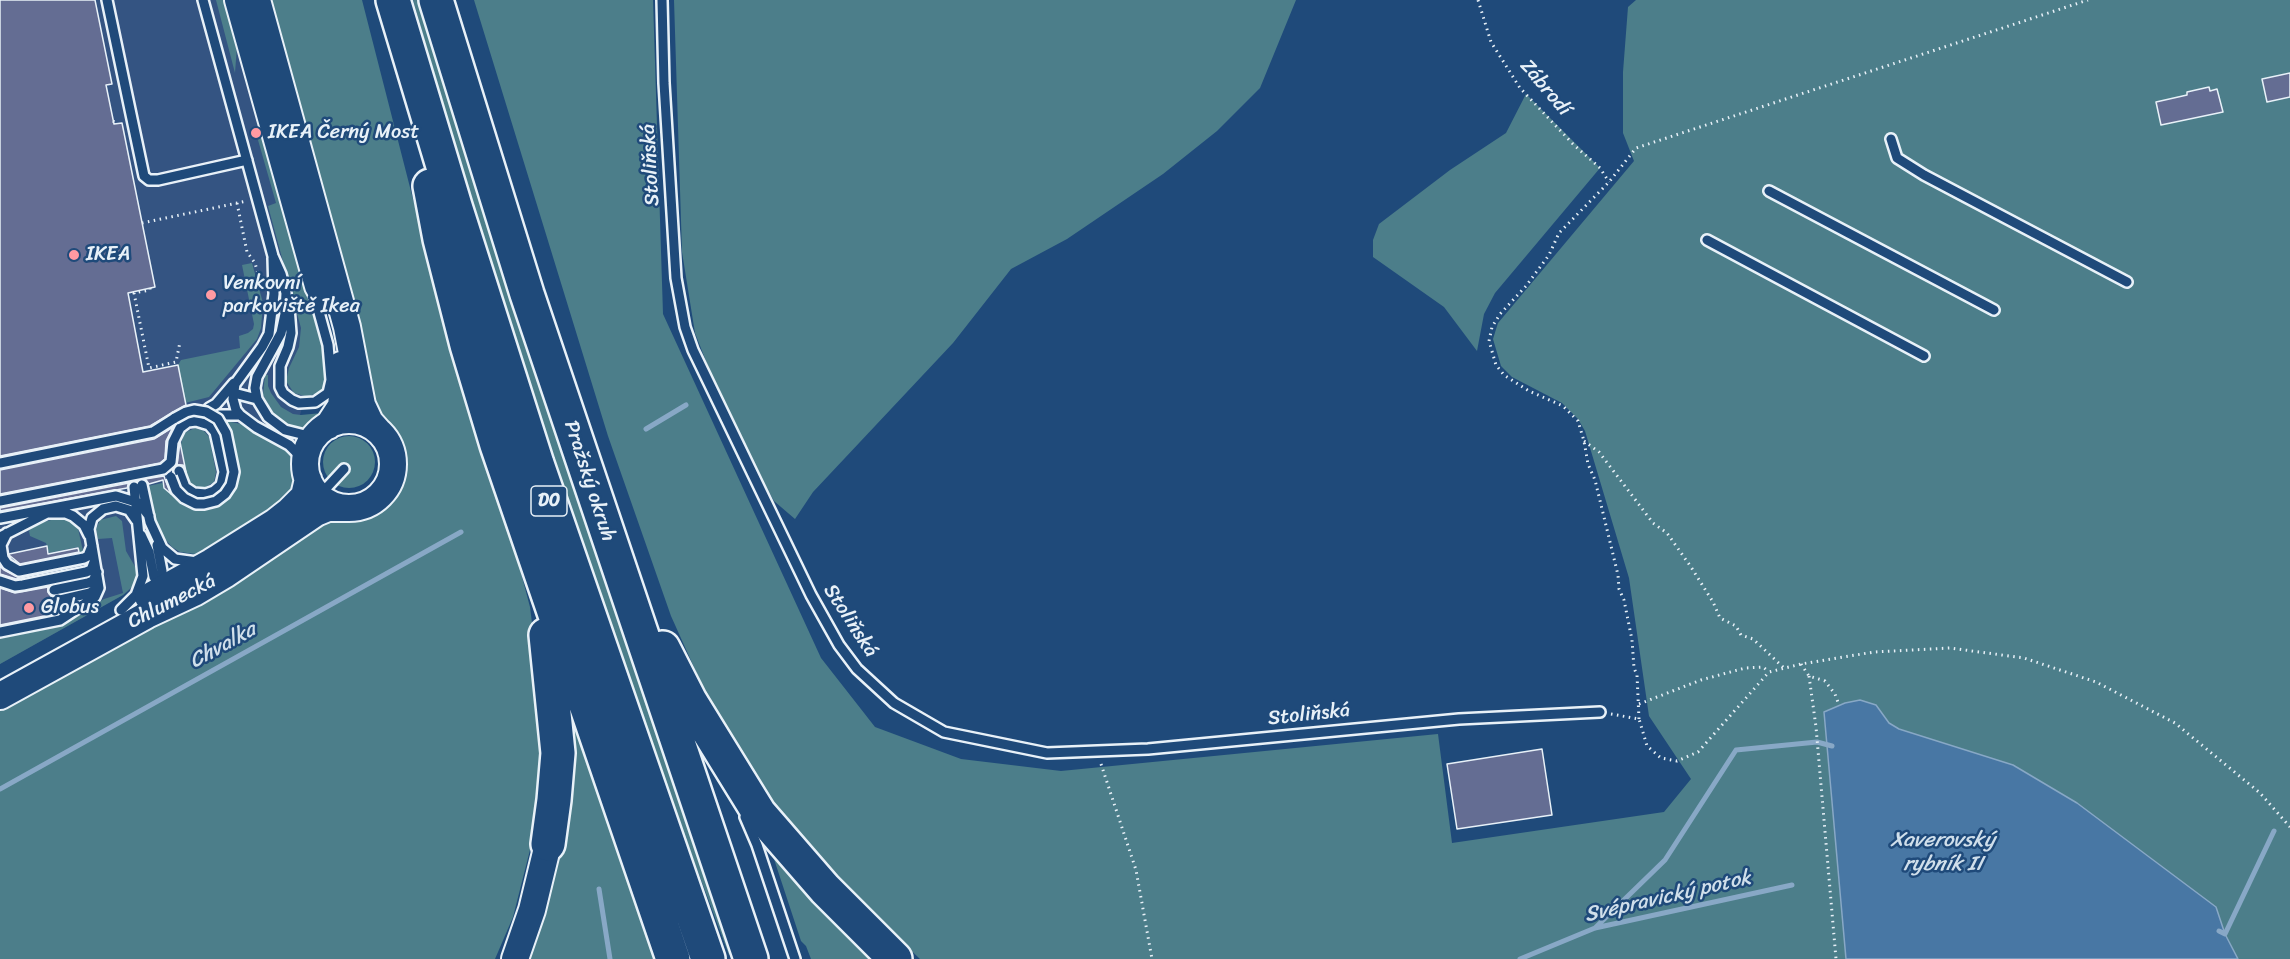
<!DOCTYPE html>
<meta charset="utf-8">
<style>
body{margin:0}
canvas{display:block;background:#1f4a7a}
</style>
<canvas width="2290" height="959"></canvas>
<script>
const context = document.querySelector('canvas').getContext('2d');
context.lineJoin = 'round';
function fill(path, color) { context.fillStyle = color; context.fill(path, 'evenodd'); }
const toPath = rows => new Path2D(rows.map(r => 'M' + r).join(''));
function strokePath(path, color, width, dash) { context.strokeStyle = color; context.lineWidth = width; context.lineCap = dash ? 'butt' : 'round'; context.setLineDash(dash || []); context.stroke(path); }
function label(font, color, halo, rows, align = 'center') {
  context.font = font + ' Sriracha,sans-serif'; context.lineWidth = 5; context.setLineDash([]); context.textBaseline = 'middle'; context.strokeStyle = halo; context.fillStyle = color; for (const [text, x, y, turn = 0] of rows) {
    context.save(); context.translate(x, y); context.rotate((+turn || 0) * Math.PI / 180); context.textAlign = isNaN(turn) ? turn : align; if (halo) context.strokeText(text, 0, 0); context.fillText(text, 0, 0); context.restore();
  }
}
fill(toPath([
 [0,0,227,0,290,257,318,353,277,494,205,537,123,595,0,664]
]), '#345482');
fill(toPath([
 [216,0,224,0,237,46,235,73],
 [267,0,362,0,446,328,513,543,530,607,540,687,542,761,531,846,513,917,495,959,0,959,0,707,304,536,318,524,338,517,370,513,391,496,401,476,402,458,398,441,394,433,376,414],
 [413,0,423,0,735,952,729,955,621,665,559,481,479,228],
 [474,0,653,0,663,314,821,658,875,727,961,759,1061,771,1438,734,1452,843,1664,812,1691,779,1649,716,1629,578,1585,431,1578,419,1562,403,1512,377,1501,366,1493,339,1498,323,1509,310,1634,161,1623,133,1623,72,1628,7,1636,0,2290,0,2290,959,2238,959,2225,934,2216,907,2077,803,2013,765,1899,729,1889,723,1876,705,1845,703,1824,712,1846,959,920,959,841,883,785,821,743,763,711,705,671,616,608,436],
 [674,0,1296,0,1260,88,1217,131,1163,174,1067,239,1011,269,953,343,813,492,795,519,774,501,731,425,695,333,682,252],
 [1526,94,1600,168,1495,293,1484,314,1477,351,1444,307,1373,257,1373,240,1379,224,1450,170,1506,133],
 [256,133,270,149,321,337,326,371,325,386,319,392,308,397,294,393,286,381,289,368,299,347,301,328,268,206,276,203],
 [252,263,263,303,261,328,257,339,209,397,185,403,178,365,181,360,240,348,239,336,248,333,253,329,254,324,242,265],
 [265,375,268,375,268,386,271,393,281,407,293,414,301,415,322,413,318,420,307,427,297,428,285,423,274,414,263,395],
 [226,421,241,424,291,454,297,470,296,485,288,498,204,550,195,554,180,552,172,547,165,539,156,522,148,486,162,483,181,504,191,509,207,510,216,508,227,500,235,488,239,472,231,432],
 [195,428,204,431,209,437,216,472,214,482,204,488,192,485,188,479,181,444,184,433],
 '323 462a26 26 0 1 1 52 0a26 26 0 1 1-52 0Z',
 [116,516,122,521,126,551,137,570,137,576,132,587,123,595,0,664,0,637,64,624,104,599,123,593,112,538,98,539,96,529,100,520],
 [62,517,68,518,77,524,83,551,82,554,81,555,78,547,49,553,46,543,30,536,29,531,33,525],
 [577,720,658,959,530,959,557,865,564,829,571,722],
 [774,859,806,890,871,959,811,959,806,946,801,941]
]), '#4c7e8a');
const water = toPath([
 [1860,700,1876,705,1889,723,1899,729,2013,765,2077,803,2216,907,2225,934,2238,959,1846,959,1824,712,1845,703,1860,700]
]);
fill(water, '#4877a4');
strokePath(water, '#88a8c6', 1.5);
strokePath(toPath([
 [646,429,686,405],
 [0,789,461,532],
 [599,889,610,959],
 [1595,928,1665,860,1736,750,1817,742,1832,746],
 [2219,931,2225,934,2274,831],
 [1520,959,1595,928,1792,885]
]), '#88a8c6', 5);
const building = toPath([
 [0,0,95,0,112,84,106,85,114,124,122,123,155,287,128,293,143,372,178,365,186,405,150,426,0,456,0,0],
 [2290,73,2290,97,2267,102,2262,79,2290,73],
 [2209,87,2210,91,2217,89,2223,112,2161,125,2156,102,2187,95,2187,92,2209,87],
 [173,427,166,441,165,459,160,463,0,494,0,470,154,439,173,427],
 [180,442,186,472,183,465,177,465,180,442],
 [164,476,165,479,171,494,164,488,163,480,149,484,145,479,164,476],
 [129,483,127,488,0,511,0,508,129,483],
 [47,546,48,554,78,548,79,552,20,564,9,555,9,554,47,546],
 [81,565,16,579,0,574,0,566,4,570,20,578,81,565],
 [48,587,48,592,51,596,50,603,54,607,58,608,59,613,0,625,0,588,15,593,48,587],
 [1542,749,1552,815,1457,829,1447,764,1542,749]
]);
fill(building, '#646d93');
strokePath(building, '#e8f1f8', 1.5);
const lane = toPath([
 [107,0,144,176,149,180,158,180,247,160],
 [203,0,273,256,281,274,286,293,285,314,281,333,257,377,255,388,257,399,268,417,285,430,305,435,322,430],
 [662,0,664,83,676,278,685,327,693,350,811,595,839,645,857,669,894,703,944,732,1047,753,1148,749,1459,719,1600,712],
 [1891,139,1897,158,1924,175,2127,282],
 [1769,191,1994,310],
 [1707,240,1924,356],
 [273,258,274,294,269,334,262,347,235,384,233,399,236,410,240,415,256,427,289,445,299,455,306,470],
 [289,307,291,333,288,347,280,366,280,387,283,393,292,400,299,403,315,402,328,393,331,380,328,345,317,305,317,295],
 [230,392,257,399],
 [209,408,216,404,234,383],
 [220,415,240,415],
 [0,463,153,432,175,418],
 [142,485,150,522,162,548,175,559,197,562],
 [319,496,344,469],
 [0,501,163,469,171,462,173,442,180,428,188,422,196,421,209,425,215,432,224,472,221,485,214,491,206,494,194,493,185,487,179,471],
 [44,513,66,513,73,516,84,525,89,535],
 [0,518,116,496,139,503,149,516],
 [7,533,1,545,3,558,7,564,19,571,84,558,88,556,92,546],
 [141,535,149,552,154,577,161,589],
 [2,536,49,512],
 [157,545,162,571,162,584],
 [0,581,15,586,23,585,86,572,91,570,94,562],
 [54,590,88,583,93,581,97,572],
 [56,601,90,593,97,588],
 [121,610,136,595,143,576,134,487],
 [0,632,60,620,95,597,99,588,89,529,92,518,103,509,116,506,129,510,136,520],
 [745,817,757,845,795,959]
]);
const secondary = toPath([
 [238,0,318,286,323,295],
 [257,0,347,327,362,405,370,422,378,431],
 '305 464a44 44 0 1 1 88 0a44 44 0 1 1-88 0Z',
 [328,426,341,406,343,387,341,365],
 [148,597,211,562,275,522,289,511,304,496,308,479],
 [0,696,147,615,194,593,226,574,316,513,328,508,342,508],
 [515,959,532,910,548,844]
]);
const highway = toPath([
 [393,0,455,206,537,464,708,959],
 [436,0,527,294,751,959],
 [430,186,440,239,467,345,497,445,673,959],
 [546,635,558,753,554,800,548,844],
 [663,648,690,701,759,813,825,889,895,959]
]);
strokePath(lane, '#e8f1f8', 14);
strokePath(secondary, '#e8f1f8', 30);
strokePath(highway, '#e8f1f8', 38);
strokePath(toPath([
 [1478,0,1491,42,1520,88,1573,144,1600,168,1609,182],
 [113,121,117,124],
 [237,203,247,252,255,263,260,281],
 [142,223,247,201],
 [150,288,150,290,134,293,149,368,176,362,180,342],
 [1584,441,1599,452,1653,523,1667,533,1691,567,1713,602,1720,618,1736,626,1741,635,1753,639,1784,668],
 [1801,664,1809,676,1825,681,1835,694,1839,705],
 [1809,676,1816,727,1836,959],
 [1639,704,1701,680,1745,668,1763,667,1769,672],
 [1611,714,1639,719,1647,746,1661,758,1677,761,1698,752,1769,672,1801,664,1874,652,1950,648,2024,658,2096,682,2175,723,2260,793,2290,827],
 [1639,719,1637,675,1634,668,1632,640,1624,600,1619,589,1618,575,1595,480,1588,464,1584,441,1578,421,1563,406,1529,391,1504,375,1496,365,1489,341,1492,327,1500,314,1526,286,1549,255,1559,233,1609,182,1636,148,2088,0],
 [1101,764,1136,870,1152,959]
]), '#e8f1f8', 3, [1.5, 4.5]);
strokePath(lane, '#1f4a7a', 9);
strokePath(secondary, '#1f4a7a', 26);
strokePath(highway, '#1f4a7a', 33);
const laneBridge = toPath([
 [171,477,176,490,184,498,196,504,204,504,216,501,225,494,231,485,234,472,226,433,218,419,206,412,194,410,186,412,175,418]
]);
strokePath(laneBridge, '#e8f1f8', 14, []);
strokePath(laneBridge, '#1f4a7a', 9);
for (const [x, y, r, color] of [
 [256,133,6,"#ff9aa2"],
 [74,255,6,"#ff9aa2"],
 [211,295,6,"#ff9aa2"],
 [29,608,6,"#ff9aa2"]
]) { const dot = new Path2D(); dot.arc(x, y, r, 0, 2 * Math.PI); context.fillStyle = color; context.fill(dot); strokePath(dot, '#1f4a7a', 2); }
for (const [x, y, w] of [
 [549,501,36]
]) { const box = new Path2D(); box.roundRect(x - w / 2, y - 15, w, 30, 4.5); context.fillStyle = '#1f4a7a'; context.fill(box); strokePath(box, '#e8f1f8', 1.5); }
label('bold 18px', '#e8f1f8', null, [
 ["D0",549,501]
]);
label('20px', '#e8f1f8', '#1f4a7a', [
 ["Zábrodí",1545,88,50],
 ["Stoliňská",651,165,-93],
 ["Pražský okruh",589,481,72],
 ["Chlumecká",172,602,-27],
 ["Stoliňská",850,621,57],
 ["Stoliňská",1309,715,-6]
]);
label('20px', '#e8f1f8', '#1f4a7a', [
 ["IKEA Černý Most",268,133],
 ["IKEA",86,255],
 ["Venkovní",223,284],
 ["parkoviště Ikea",223,307],
 ["Globus",41,608]
], 'left');
label('italic 21px', '#d0dfeb', '#1f4a7a', [
 ["Chvalka",223,646,-29],
 ["Xaverovský",1943,841],
 ["rybník II",1943,865],
 ["Svépravický potok",1668,897,-13]
]);
</script>
